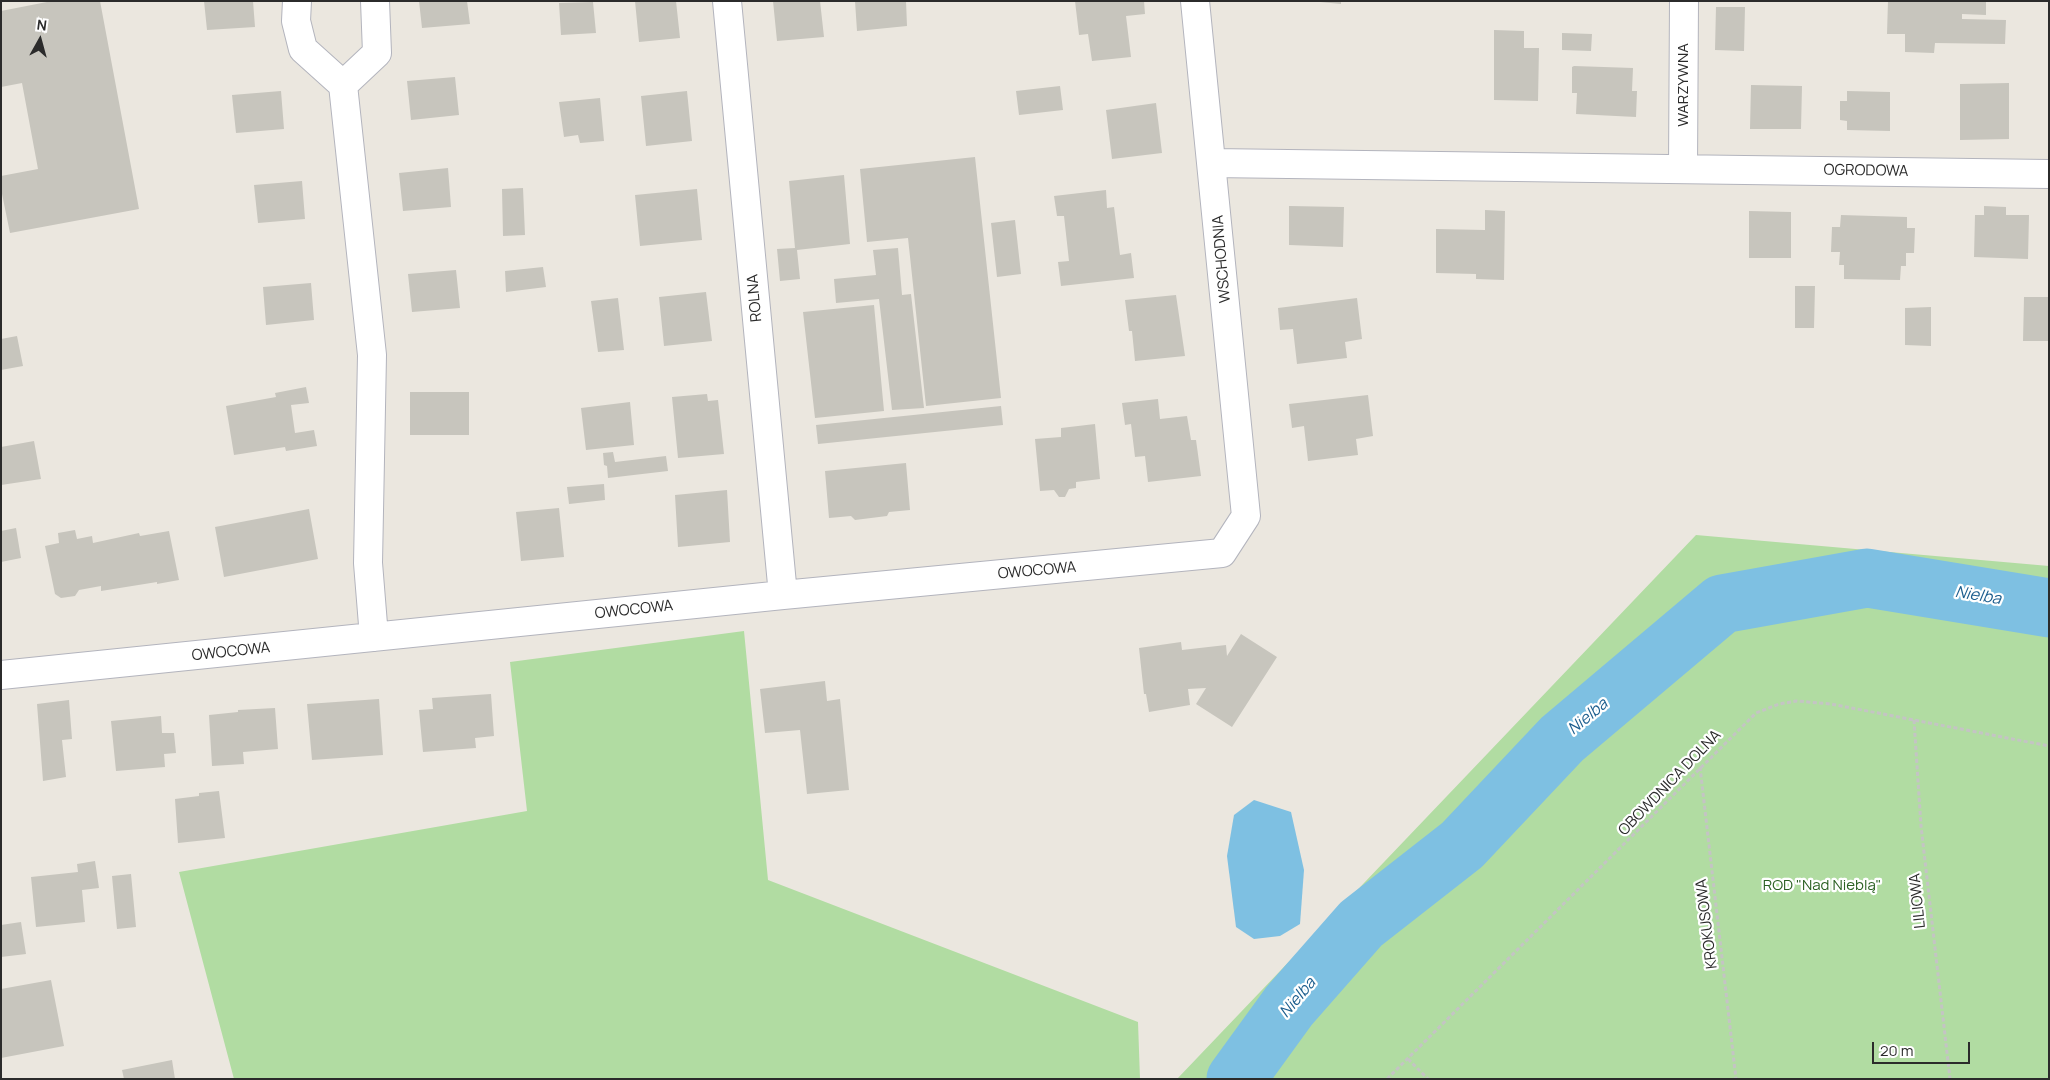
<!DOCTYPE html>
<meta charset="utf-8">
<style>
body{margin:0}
#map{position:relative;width:2050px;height:1080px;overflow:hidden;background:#ebe7df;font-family:Manrope,sans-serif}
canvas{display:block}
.frame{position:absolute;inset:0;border:2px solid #2b2b2b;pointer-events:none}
.north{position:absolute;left:15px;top:15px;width:50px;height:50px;-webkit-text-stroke:4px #fff;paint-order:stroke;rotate:7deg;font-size:14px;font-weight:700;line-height:20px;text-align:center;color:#2b2b2b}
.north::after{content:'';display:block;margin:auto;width:18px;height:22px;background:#2b2b2b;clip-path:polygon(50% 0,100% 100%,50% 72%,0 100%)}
.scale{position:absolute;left:1872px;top:1042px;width:98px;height:22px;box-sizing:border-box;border:2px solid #2b2b2b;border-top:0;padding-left:6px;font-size:15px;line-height:18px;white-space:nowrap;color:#2b2b2b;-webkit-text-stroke:4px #fff;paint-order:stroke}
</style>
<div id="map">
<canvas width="2050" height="1080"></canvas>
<div class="frame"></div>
<div class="north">N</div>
<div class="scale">20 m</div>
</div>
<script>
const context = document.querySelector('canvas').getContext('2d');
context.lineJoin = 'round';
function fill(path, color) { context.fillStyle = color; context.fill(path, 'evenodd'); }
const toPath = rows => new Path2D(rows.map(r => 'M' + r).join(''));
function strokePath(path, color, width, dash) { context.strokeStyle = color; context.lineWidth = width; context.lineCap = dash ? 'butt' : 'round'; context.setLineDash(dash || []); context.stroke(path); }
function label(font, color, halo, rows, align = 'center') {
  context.font = font + ' Manrope,sans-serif'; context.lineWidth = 4.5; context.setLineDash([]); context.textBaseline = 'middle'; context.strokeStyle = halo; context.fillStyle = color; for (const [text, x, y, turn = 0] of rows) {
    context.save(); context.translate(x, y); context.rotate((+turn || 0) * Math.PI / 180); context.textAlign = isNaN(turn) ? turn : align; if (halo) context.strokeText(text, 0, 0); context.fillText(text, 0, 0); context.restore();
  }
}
fill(toPath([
 [1696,535,2049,566,2049,1079,1177,1079],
 [744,631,768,880,1138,1022,1140,1079,234,1079,179,872,527,811,510,662]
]), '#b1dca2');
fill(toPath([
 [1254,800,1291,812,1304,870,1300,924,1280,936,1254,939,1236,927,1227,856,1234,815]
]), '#7ec0e2');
strokePath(toPath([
 [1236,1079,1289,1006,1361,924,1462,845,1562,739,1722,604,1867,578,2049,608]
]), '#7ec0e2', 59);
fill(toPath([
 [52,1,100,1,139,209,10,233,1,189,1,176,38,169,22,83,1,87,1,11],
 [204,1,253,1,255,27,207,30],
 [419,1,467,1,470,24,422,28],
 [635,1,676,1,680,38,639,42],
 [773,1,820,1,824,37,777,41],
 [855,1,906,1,907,26,857,31],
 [1075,1,1144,1,1145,14,1126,16,1131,57,1092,61,1088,34,1079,35],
 [1310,1,1341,1,1341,4],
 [1888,1,1986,1,1986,15,1962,14,1962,19,2006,20,2005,44,1935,43,1934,53,1905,52,1905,34,1887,34],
 [593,2,596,33,561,35,559,3],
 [1716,7,1745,7,1744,51,1715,50],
 [1494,30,1524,31,1524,48,1539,48,1538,101,1494,100],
 [1562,33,1592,34,1591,51,1562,50],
 [1574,66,1633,68,1632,91,1637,91,1636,117,1576,114,1577,93,1572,93,1572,67],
 [455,77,459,115,411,120,407,81],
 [2009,83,2009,139,1960,140,1960,84],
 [1751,85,1802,86,1801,129,1750,129],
 [1060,86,1063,110,1019,115,1016,91],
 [281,91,284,129,236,133,232,95],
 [687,91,692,141,646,146,641,96],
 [1847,91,1890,92,1890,131,1847,130,1847,121,1840,120,1840,101,1847,101],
 [600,98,604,141,580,143,578,135,564,137,559,102],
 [1156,103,1162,153,1112,159,1106,110],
 [975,157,1001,398,926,406,908,238,867,242,860,169],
 [448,168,451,207,403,211,399,173],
 [844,175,850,244,797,250,800,279,780,281,777,249,795,248,789,181],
 [302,181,305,219,258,223,254,185],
 [523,188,525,235,503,236,502,189],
 [697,189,702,240,640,246,635,195],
 [1106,190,1107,208,1114,207,1120,255,1131,253,1134,278,1061,286,1058,262,1069,261,1064,216,1057,216,1054,196],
 [1289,206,1344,207,1343,247,1289,245],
 [1984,206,2006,207,2006,215,2029,215,2028,259,1974,257,1975,215,1984,215],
 [1485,210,1505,211,1504,280,1476,279,1476,274,1436,273,1436,229,1485,230],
 [1749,211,1791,212,1791,258,1749,258],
 [1841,215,1907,217,1907,228,1915,228,1914,253,1906,253,1906,266,1901,266,1900,280,1844,279,1844,265,1839,265,1840,252,1831,252,1832,227,1840,227],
 [1015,220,1021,274,997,277,991,223],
 [898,248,902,295,911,294,924,408,892,410,879,299,836,303,834,279,876,275,873,250],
 [543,267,546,287,506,292,505,271],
 [456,270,460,308,412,312,408,274],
 [311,283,314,320,266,325,263,287],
 [1795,286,1815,286,1814,328,1795,328],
 [706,292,712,341,664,346,659,297],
 [1176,295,1185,356,1135,361,1132,331,1129,331,1125,300],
 [2024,297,2049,297,2048,341,2023,341],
 [618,298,624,350,598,352,591,301],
 [1357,298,1362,339,1345,342,1347,358,1297,364,1293,329,1280,330,1278,308],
 [874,305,884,411,815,418,803,312],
 [1931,307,1931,346,1905,345,1905,308],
 [17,336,23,366,1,370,1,339],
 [306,387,309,403,291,405,295,433,314,430,317,446,286,451,285,447,234,455,226,406,276,397,275,393],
 [410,392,469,392,469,435,410,435],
 [707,394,708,401,718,400,724,454,678,458,672,397],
 [1368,395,1373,436,1356,439,1358,455,1308,461,1304,426,1292,428,1289,404],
 [1158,399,1160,419,1187,416,1191,440,1196,440,1201,476,1148,482,1145,456,1135,457,1131,424,1125,425,1122,403],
 [630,402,634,445,586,450,581,408],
 [1001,406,1003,425,818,444,816,425],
 [1095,424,1100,479,1076,482,1076,488,1069,489,1065,497,1059,497,1054,490,1040,491,1035,439,1061,437,1061,428],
 [34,441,41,479,1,485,1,447],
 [613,452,615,462,666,456,668,471,608,478,607,466,604,465,603,453],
 [906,463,910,510,889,512,887,516,855,520,851,516,829,518,825,471],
 [604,484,605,500,569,504,567,487],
 [727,490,730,542,678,547,675,495],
 [559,508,564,557,521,561,516,512],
 [309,509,318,559,224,577,215,527],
 [16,528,21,558,1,562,1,531],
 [75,530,77,539,92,536,93,543,139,533,140,536,169,531,179,580,157,584,157,582,101,591,101,586,79,590,75,596,61,598,55,594,45,546,59,543,58,533],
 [1241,634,1277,657,1232,727,1196,704,1206,688,1188,689,1190,705,1149,712,1146,694,1144,694,1139,648,1181,642,1182,650,1226,645,1227,656],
 [825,681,827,701,840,699,849,790,807,794,800,730,765,733,760,689],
 [491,694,494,736,475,738,476,748,423,752,419,710,433,709,432,698],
 [379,699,383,755,312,760,307,704],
 [69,700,72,739,62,740,66,777,43,781,37,704],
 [275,708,278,749,243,752,244,764,212,766,209,715,238,712,238,710],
 [161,716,162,733,174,733,176,753,164,754,165,767,116,771,111,721],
 [219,791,225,838,178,843,175,799,199,796,199,793],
 [95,861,99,888,82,890,85,922,36,927,31,877,78,872,77,864],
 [131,874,136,927,117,929,112,876],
 [21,922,26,954,1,957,1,925],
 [51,980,64,1046,1,1058,1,989],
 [172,1060,175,1079,124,1079,122,1070]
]), '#c7c5bd');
const minor = toPath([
 [297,1,296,21,303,49,343,85,372,355,368,563,374,637],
 [727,1,783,595],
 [343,85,377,53,375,1],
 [1212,163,2049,174],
 [1683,169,1684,1],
 [1,675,783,595,1222,553,1246,516,1195,1]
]);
strokePath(minor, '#b3b4bd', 30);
strokePath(toPath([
 [1914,720,1921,826,1950,1079],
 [1700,767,1736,1079],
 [1408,1059,1428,1079],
 [1387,1079,1756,713,1779,704,1797,701,1831,704,2049,746]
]), '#c4c4c4', 3, [4, 2.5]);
strokePath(minor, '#fff', 28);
label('15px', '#2b2b2b', '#fff', [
 ["WARZYWNA",1684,85,-90],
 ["OGRODOWA",1866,171,1],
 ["WSCHODNIA",1222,259,-95],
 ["ROLNA",755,298,-95],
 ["OWOCOWA",1037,571,-5],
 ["OWOCOWA",634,610,-6],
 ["OWOCOWA",231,652,-6],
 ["OBOWDNICA DOLNA",1670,783,-46],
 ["LILIOWA",1918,901,-96],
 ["KROKUSOWA",1707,924,-97]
]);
label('15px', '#2b6123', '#fff', [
 ["ROD \"Nad Nieblą\"",1822,886]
]);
label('italic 16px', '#1c5e8e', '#fff', [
 ["Nielba",1978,596,9],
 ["Nielba",1588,717,-40],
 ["Nielba",1298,998,-50]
]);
</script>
